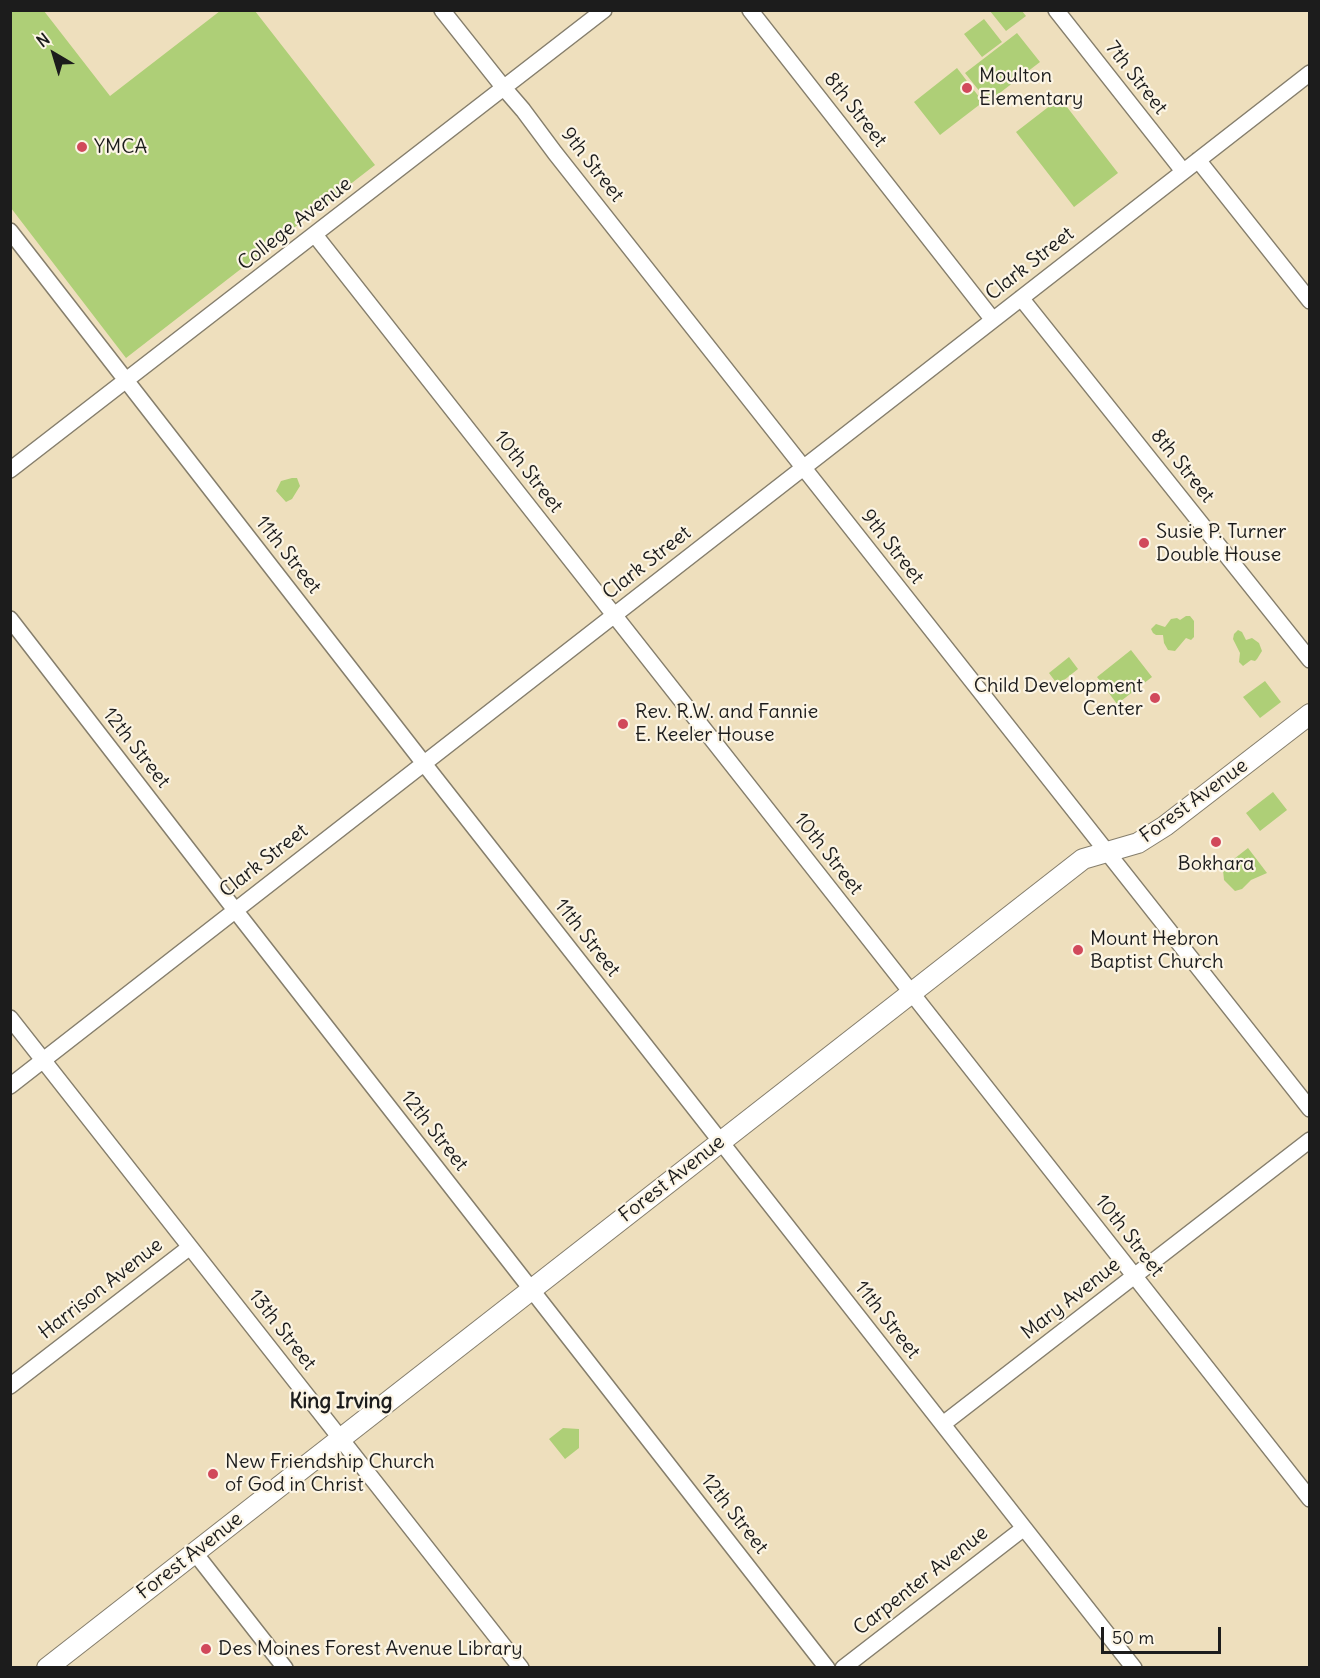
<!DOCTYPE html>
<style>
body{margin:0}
#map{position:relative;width:1320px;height:1678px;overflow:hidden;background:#eedfbd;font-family:Delius,sans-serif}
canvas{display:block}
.frame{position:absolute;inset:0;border:12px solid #1c1c1c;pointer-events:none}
.north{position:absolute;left:24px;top:24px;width:60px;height:60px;-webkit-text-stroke:4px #fcf5e5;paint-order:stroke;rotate:322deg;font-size:16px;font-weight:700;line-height:24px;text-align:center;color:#1c1c1c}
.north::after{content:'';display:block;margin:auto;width:21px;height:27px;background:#1c1c1c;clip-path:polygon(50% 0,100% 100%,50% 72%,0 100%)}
.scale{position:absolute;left:1101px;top:1627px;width:120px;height:27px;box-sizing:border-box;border:3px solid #1c1c1c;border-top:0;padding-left:8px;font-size:18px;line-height:21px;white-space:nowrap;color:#1c1c1c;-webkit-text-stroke:4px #fcf5e5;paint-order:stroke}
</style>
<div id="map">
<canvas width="1320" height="1678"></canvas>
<div class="frame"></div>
<div class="north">N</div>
<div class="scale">50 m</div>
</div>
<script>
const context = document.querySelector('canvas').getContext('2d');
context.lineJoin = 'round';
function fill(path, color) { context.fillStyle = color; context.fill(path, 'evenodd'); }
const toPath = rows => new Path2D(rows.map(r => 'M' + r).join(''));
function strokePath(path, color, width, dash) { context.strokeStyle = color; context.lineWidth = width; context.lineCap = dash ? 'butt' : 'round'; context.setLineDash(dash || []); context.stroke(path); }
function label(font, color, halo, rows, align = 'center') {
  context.font = font + ' Delius,sans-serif'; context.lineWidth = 4.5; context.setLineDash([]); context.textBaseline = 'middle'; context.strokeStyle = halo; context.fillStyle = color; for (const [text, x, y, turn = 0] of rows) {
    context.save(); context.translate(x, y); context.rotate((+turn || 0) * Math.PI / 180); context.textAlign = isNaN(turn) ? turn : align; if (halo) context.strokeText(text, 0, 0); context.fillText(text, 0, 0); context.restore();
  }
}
fill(toPath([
 [11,10,44,11,110,96,220,11,255,11,375,165,126,358,11,208],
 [990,11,1022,11,1026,16,1006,31],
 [984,19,1002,42,982,57,964,34],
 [1017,33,1040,62,988,102,965,73],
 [957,68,983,102,940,135,914,102],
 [1060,98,1118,173,1074,207,1016,132],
 [292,478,297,478,300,486,292,499,286,502,276,491,281,481],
 [1186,616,1190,616,1194,621,1194,637,1191,640,1186,638,1175,651,1168,650,1164,643,1163,635,1156,635,1153,633,1151,629,1156,624,1165,627,1171,619,1177,618,1180,620],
 [1238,630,1242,632,1246,640,1252,638,1259,643,1262,651,1257,659,1255,661,1251,660,1243,666,1239,662,1240,653,1233,639,1234,634],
 [1131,650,1152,677,1117,704,1097,677],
 [1069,657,1078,669,1058,685,1049,673],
 [1265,681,1281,702,1260,718,1243,697],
 [1273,792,1287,810,1260,831,1246,813],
 [1248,848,1267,873,1251,880,1242,889,1235,891,1224,880,1223,870,1230,862],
 [563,1428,579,1429,579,1448,565,1459,549,1439]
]), '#aecf77');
const minor = toPath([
 [442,10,504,88,523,110,555,153,1310,1109],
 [750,10,993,320],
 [1056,10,1183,171],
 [1198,160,1310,301],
 [10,231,429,770,1134,1668],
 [315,235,1310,1499],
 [1021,298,1310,660],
 [10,470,604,10],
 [10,619,235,910,827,1668],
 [10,1018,521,1668],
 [10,1086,1310,73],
 [10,1386,190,1247],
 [943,1424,1310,1140],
 [195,1553,285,1668],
 [843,1668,1024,1528]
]);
const tertiary = toPath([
 [47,1668,1083,859,1138,843,1165,826,1310,714]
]);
strokePath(minor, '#857e6c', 18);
strokePath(tertiary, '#857e6c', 22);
strokePath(minor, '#fff', 15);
strokePath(tertiary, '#fff', 20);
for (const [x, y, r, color] of [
 [967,88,6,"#d1495b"],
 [82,147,6,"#d1495b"],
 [1144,543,6,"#d1495b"],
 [1155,698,6,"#d1495b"],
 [623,724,6,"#d1495b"],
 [1216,842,6,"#d1495b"],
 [1078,950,6,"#d1495b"],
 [213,1474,6,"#d1495b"],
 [206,1649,6,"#d1495b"]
]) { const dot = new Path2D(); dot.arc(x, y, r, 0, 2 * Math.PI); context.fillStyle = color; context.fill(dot); strokePath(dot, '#fcf5e5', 2); }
label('20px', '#1c1c1c', '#fcf5e5', [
 ["Moulton",979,76],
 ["Elementary",979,99],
 ["YMCA",94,147],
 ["Susie P. Turner",1156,532],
 ["Double House",1156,555],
 ["Child Development",1143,686,"right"],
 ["Center",1143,709,"right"],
 ["Rev. R.W. and Fannie",635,712],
 ["E. Keeler House",635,735],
 ["Bokhara",1216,864,"center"],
 ["Mount Hebron",1090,939],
 ["Baptist Church",1090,962],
 ["New Friendship Church",225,1462],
 ["of God in Christ",225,1485],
 ["Des Moines Forest Avenue Library",218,1649]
], 'left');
label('20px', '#1c1c1c', '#fcf5e5', [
 ["7th Street",1136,78,52],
 ["8th Street",855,110,52],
 ["9th Street",592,165,52],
 ["College Avenue",295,224,-38],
 ["Clark Street",1030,264,-38],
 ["8th Street",1182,466,51],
 ["10th Street",528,472,52],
 ["9th Street",892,547,52],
 ["11th Street",288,555,52],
 ["Clark Street",647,563,-38],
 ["12th Street",136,748,52],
 ["Forest Avenue",1194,801,-36],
 ["10th Street",828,854,52],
 ["Clark Street",264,861,-38],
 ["11th Street",587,938,52],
 ["12th Street",434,1131,52],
 ["Forest Avenue",672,1179,-38],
 ["10th Street",1129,1236,52],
 ["Harrison Avenue",101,1289,-38],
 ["Mary Avenue",1071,1299,-38],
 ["11th Street",887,1320,52],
 ["13th Street",282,1330,52],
 ["12th Street",734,1514,52],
 ["Forest Avenue",190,1556,-38],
 ["Carpenter Avenue",921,1581,-38]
]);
label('bold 21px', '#1c1c1c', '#fcf5e5', [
 ["King Irving",341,1402]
]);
</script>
